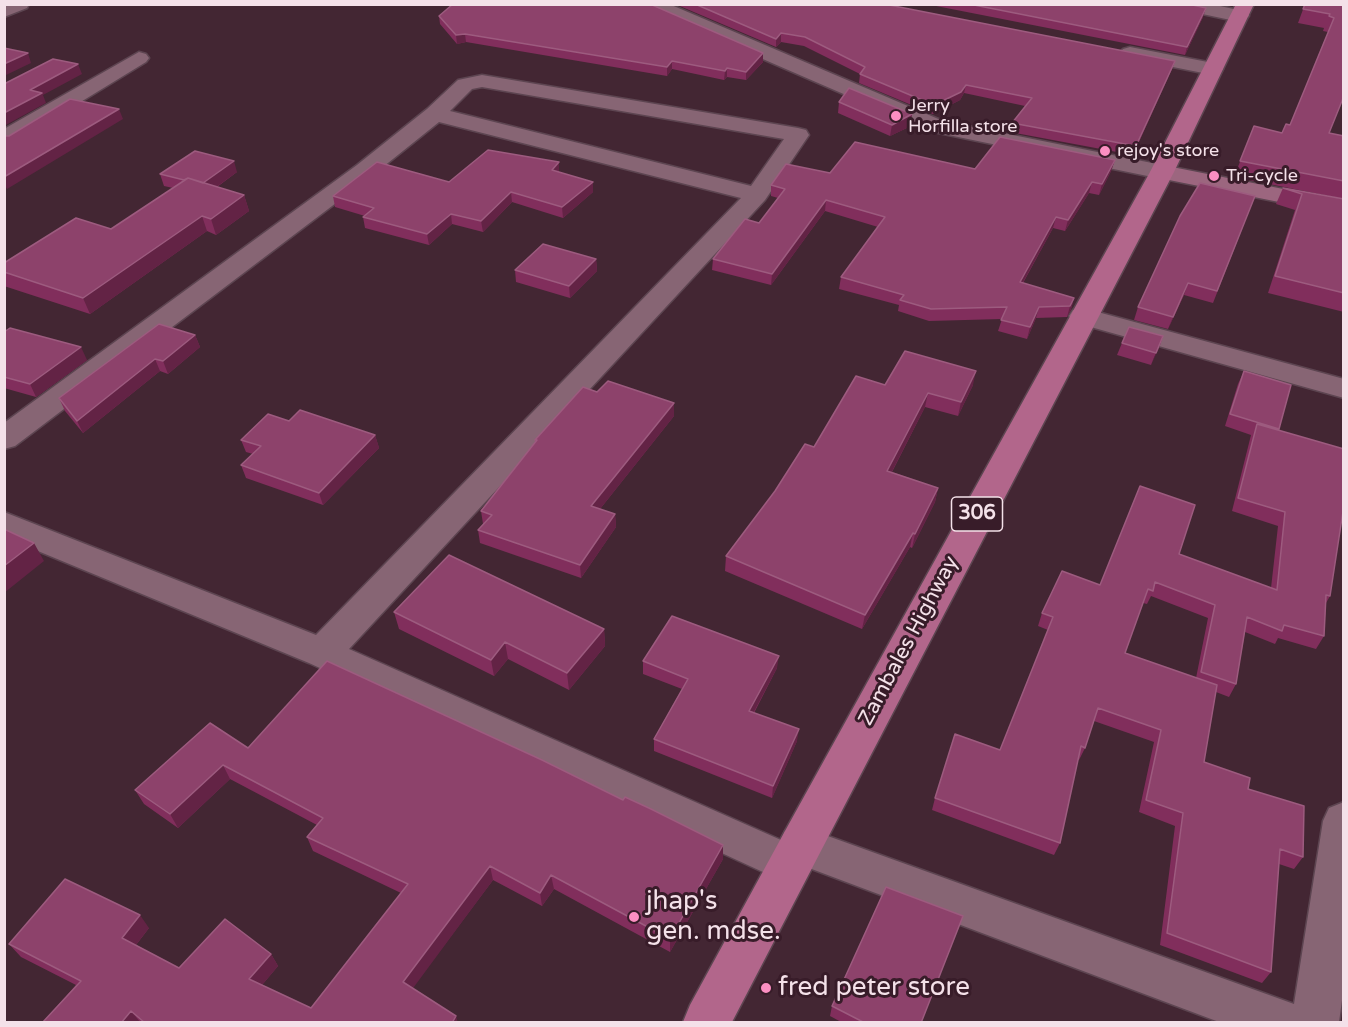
<!DOCTYPE html>
<style>
body{margin:0}
#map{position:relative;width:1348px;height:1027px;overflow:hidden;background:#432633;font-family:"Varela Round",sans-serif}
canvas{display:block}
.frame{position:absolute;inset:0;border:6px solid #f4e1e9;pointer-events:none}
</style>
<div id="map">
<canvas width="1348" height="1027"></canvas>
<div class="frame"></div>
</div>
<script>
const context = document.querySelector('canvas').getContext('2d');
context.lineJoin = 'round';
const toPath = rows => new Path2D(rows.map(r => 'M' + r).join(''));
function strokePath(path, color, width, dash) { context.strokeStyle = color; context.lineWidth = width; context.lineCap = dash ? 'butt' : 'round'; context.setLineDash(dash || []); context.stroke(path); }
function fill(path, color) { context.fillStyle = color; context.fill(path, 'evenodd'); }
function label(font, color, halo, rows, align = 'center') {
  context.font = font + ' "Varela Round",sans-serif'; context.lineWidth = 6; context.setLineDash([]); context.textBaseline = 'middle'; context.strokeStyle = halo; context.fillStyle = color; for (const [text, x, y, turn = 0] of rows) {
    context.save(); context.translate(x, y); context.rotate((+turn || 0) * Math.PI / 180); context.textAlign = isNaN(turn) ? turn : align; if (halo) context.strokeText(text, 0, 0); context.fillText(text, 0, 0); context.restore();
  }
}
const minor = toPath([
 [29,4,27,8,4,17,4,5,29,4],
 [1172,4,1211,4,1247,12,1249,16,1240,22,1174,8,1172,4],
 [1130,47,1213,63,1220,65,1223,69,1220,73,1213,75,1123,57,1120,53,1123,49,1130,47],
 [139,52,146,54,149,58,146,62,12,144,4,146,4,129,139,52],
 [482,75,798,128,806,130,809,135,765,200,349,649,781,840,785,831,800,826,1294,1004,1323,821,1329,808,1344,802,1344,986,1339,1022,1219,1022,809,868,804,878,789,884,309,663,4,537,4,512,316,635,741,198,439,122,373,175,15,446,4,449,4,423,357,165,427,109,458,80,482,75],
 [482,87,784,139,751,186,450,111,472,89,482,87],
 [1083,308,1344,379,1344,398,1073,322,1069,316,1073,310,1083,308]
]);
const tertiary = toPath([
 [643,4,669,4,943,121,1162,165,1170,167,1174,172,1170,177,1162,179,929,131,645,8,643,4]
]);
const secondary = toPath([
 [1162,165,1344,201,1344,215,1154,177,1150,172,1154,167,1162,165]
]);
const primary = toPath([
 [1236,4,1254,4,1174,172,732,1022,683,1022,690,1005,785,831,1150,172,1236,4]
]);
strokePath(minor, '#5d4551', 3);
strokePath(tertiary, '#5d4551', 3);
strokePath(secondary, '#5d4551', 3);
strokePath(primary, '#5d4551', 3);
fill(minor, '#876574');
fill(tertiary, '#876574');
fill(secondary, '#9c667f');
fill(primary, '#b2668b');
fill(toPath([
 [675,4,884,4,1175,61,1172,69,1133,155,1010,132,1012,123,1025,106,964,93,960,100,933,114,859,83,860,74,804,46,781,42,776,47],
 [926,4,1188,4,1203,17,1185,55],
 [1305,4,1344,4,1329,133,1344,136,1344,199,1234,177,1254,126,1282,133,1290,125,1328,32,1323,31,1324,28,1298,23],
 [439,16,763,62,746,80,727,77,724,80,672,69,667,76,466,42,457,44,440,24],
 [839,102,911,126,890,136,838,113],
 [1115,160,1111,171,1099,195,1089,193,1065,231,1053,228,1023,283,1074,298,1071,309,1067,317,1036,318,1027,339,998,331,1002,319,929,321,898,311,899,305,839,289,841,277,878,227,825,211,771,285,712,270,713,259,759,223,778,198,771,196,771,185,830,173,975,169],
 [559,162,559,172,593,192,563,218,512,202,483,232,452,224,429,245,365,228,363,217,365,216,335,207,333,196,449,182],
 [237,172,217,187,244,195,249,211,216,235,207,231,90,314,4,286,4,263,111,229,173,188,164,186,160,174],
 [1283,188,1344,199,1344,312,1268,293,1295,210,1276,204],
 [1255,196,1213,303,1184,295,1168,329,1134,320,1138,307],
 [596,259,597,271,570,298,516,282,515,270],
 [4,332,87,360,36,397,4,388],
 [195,335,200,347,168,374,160,371,83,433,65,411,59,398],
 [1163,336,1151,365,1117,355,1122,343],
 [1244,371,1291,385,1278,430,1330,596,1326,603,1324,636,1316,649,1278,638,1275,644,1245,632,1236,684,1229,697,1216,692,1204,762,1248,789,1303,857,1294,869,1279,864,1271,972,1262,983,1160,945,1175,826,1139,812,1154,742,1094,721,1085,748,1079,760,1078,760,1060,843,1054,855,932,810,935,798,1000,750,1048,630,1038,626,1042,613,1100,585,1179,554,1271,588,1278,526,1232,511,1251,435,1225,426,1238,384],
 [1151,596,1208,618,1196,678,1125,653,1143,603,1147,604],
 [885,385,973,385,958,416,925,407,892,472,938,488,935,502,912,548,910,547,862,629,725,571,726,556,814,447],
 [674,416,600,509,615,514,616,527,581,578,480,543,478,530,484,524,483,524,481,511,535,443,535,440],
 [289,421,375,435,379,448,323,505,246,478,241,465,253,454,246,452,241,440],
 [394,612,604,629,605,646,569,690,508,659,494,676,399,629],
 [643,661,777,668,754,713,797,741,772,798,654,751,654,739,682,689,643,674],
 [248,748,623,800,723,845,723,859,670,952,554,889,542,906,493,880,412,988,458,1023,42,1023,76,985,21,957,9,944,149,928,136,945,179,968,271,954,278,966,262,985,311,1008,401,893,313,851,307,837,317,825,230,779,178,828,144,804,135,790],
 [832,1006,921,1023,843,1023,830,1016]
]), '#812e5c');
fill(toPath([
 [1206,8,1203,17,1185,55,1187,47],
 [781,33,781,42,776,47,776,39],
 [465,34,466,42,457,44,456,35],
 [28,53,31,63,4,76,4,64],
 [763,53,763,62,746,80,746,72],
 [672,61,672,69,667,76,667,67],
 [1175,61,1172,69,1133,155,1136,146],
 [78,64,82,74,43,95,46,103,4,126,4,113,30,90],
 [727,68,727,77,724,80,725,71],
 [966,85,964,93,960,100,933,114,934,105],
 [119,109,123,119,7,189,4,183,4,177],
 [912,114,911,126,890,136,892,125],
 [1115,160,1111,171,1099,195,1102,184],
 [234,161,237,172,204,196,201,184],
 [559,162,559,173,552,170],
 [593,182,593,192,563,218,562,207],
 [1092,182,1089,193,1065,231,1068,220],
 [511,192,512,202,483,232,481,221],
 [244,195,249,211,216,235,211,219],
 [826,200,825,211,771,285,772,274],
 [451,214,452,224,429,245,427,234],
 [202,216,207,231,90,314,83,298],
 [1056,217,1053,228,1017,293,1020,282],
 [596,259,597,271,570,298,569,286],
 [1188,283,1184,295,1168,329,1173,317],
 [1074,298,1071,309,1067,317,1070,306],
 [1039,307,1036,318,1027,339,1030,327],
 [195,335,200,347,168,374,163,361],
 [1163,336,1159,348,1151,365,1156,353],
 [81,347,87,360,36,397,30,384],
 [155,359,160,371,83,433,77,421],
 [976,371,973,385,958,416,961,402],
 [928,393,925,407,885,485,887,471],
 [674,403,674,416,592,519,591,506],
 [375,435,379,448,323,505,319,493],
 [938,488,935,502,912,548,915,534],
 [615,514,616,527,581,578,580,565],
 [913,533,910,547,862,629,865,615],
 [34,543,44,561,4,593,4,566],
 [604,629,605,646,569,690,567,673],
 [505,642,508,659,494,676,491,660],
 [779,656,777,668,748,723,749,711],
 [799,729,797,741,772,798,773,786],
 [223,765,230,779,178,828,170,814],
 [723,845,723,859,670,952,670,939],
 [490,866,493,880,408,995,403,982],
 [551,875,554,889,542,906,540,893],
 [140,915,149,928,132,950,122,938],
 [271,954,278,966,257,991,249,979],
 [131,1011,141,1023,121,1023],
 [456,1016,458,1023,452,1023]
]), '#632345');
const building = toPath([
 [453,4,650,4,763,53,746,72,727,68,725,71,672,61,667,67,465,34,456,35,439,16,453,4],
 [695,4,884,4,1175,61,1136,146,1012,123,1032,98,966,85,961,92,934,105,860,74,865,67,805,37,781,33,776,39,695,4],
 [969,4,1188,4,1206,8,1187,47,969,4],
 [1305,4,1344,4,1344,96,1329,133,1344,136,1344,181,1240,161,1254,126,1282,133,1286,124,1290,125,1334,18,1329,16,1330,14,1303,9,1305,4],
 [4,48,28,53,4,64,4,48],
 [53,59,78,64,30,90,42,93,4,113,4,84,53,59],
 [849,88,912,114,892,125,839,102,849,88],
 [70,99,119,109,4,177,4,136,9,136,70,99],
 [1000,137,1115,160,1102,184,1092,182,1068,220,1056,217,1020,282,1074,298,1070,306,1039,307,1030,327,1001,320,1007,307,931,309,900,300,904,295,841,277,885,217,826,200,772,274,713,259,745,219,759,223,785,189,771,185,786,164,830,173,855,142,975,169,1000,137],
 [488,150,559,162,552,170,593,182,562,207,511,192,481,221,451,214,427,234,363,217,374,208,333,196,377,162,449,182,488,150],
 [195,151,234,161,203,183,188,178,184,180,160,174,195,151],
 [188,178,244,195,211,219,202,216,83,298,4,272,4,263,76,218,111,229,188,178],
 [1200,183,1255,196,1217,291,1188,283,1173,317,1138,307,1180,216,1200,183],
 [1283,188,1344,199,1344,293,1275,276,1302,194,1283,188],
 [543,244,596,259,569,286,515,270,543,244],
 [159,324,195,335,163,361,155,359,77,421,59,398,159,324],
 [1129,327,1163,336,1156,353,1122,343,1129,327],
 [10,328,81,347,30,384,4,377,4,332,10,328],
 [905,351,976,371,961,402,928,393,887,471,938,488,915,534,913,533,865,615,726,556,775,491,805,444,814,447,856,376,885,385,905,351],
 [1244,371,1291,385,1279,429,1230,414,1244,371],
 [608,381,674,403,591,506,615,514,580,565,478,530,492,515,481,511,537,440,535,440,583,387,597,392,608,381],
 [300,410,375,435,319,493,241,465,261,446,241,440,268,414,289,421,300,410],
 [1257,424,1344,449,1344,505,1330,596,1326,595,1324,636,1284,625,1282,631,1247,617,1236,684,1201,672,1215,605,1155,582,1153,591,1148,589,1125,653,1217,685,1204,762,1250,778,1248,789,1304,806,1303,857,1280,849,1271,972,1167,933,1183,813,1146,800,1161,730,1098,708,1085,748,1081,746,1060,843,935,798,955,734,1000,750,1053,617,1042,613,1062,571,1100,585,1140,486,1195,505,1179,554,1277,590,1285,512,1238,498,1257,424],
 [4,529,34,543,4,566,4,529],
 [449,555,604,629,567,673,505,642,491,660,394,612,449,555],
 [672,616,779,656,749,711,799,729,773,786,654,739,688,679,643,661,672,616],
 [327,661,542,760,623,800,625,797,651,809,723,845,670,939,551,875,540,893,490,866,403,982,456,1016,452,1023,145,1023,131,1011,121,1023,42,1023,81,981,9,944,65,879,140,915,122,938,179,968,225,919,271,954,249,979,311,1008,408,884,307,837,323,818,223,765,170,814,135,790,210,723,248,748,327,661],
 [886,887,963,916,921,1023,865,1023,832,1006,886,887]
]);
fill(building, '#8d426b');
strokePath(building, '#9d5b7f', 1.5);
for (const [x, y, r, color] of [
 [896,116,6,"#fc8fc2"],
 [1105,151,6,"#fc8fc2"],
 [1214,176,6,"#fc8fc2"],
 [634,917,6,"#fc8fc2"],
 [766,988,6,"#fc8fc2"]
]) { const dot = new Path2D(); dot.arc(x, y, r, 0, 2 * Math.PI); context.fillStyle = color; context.fill(dot); strokePath(dot, '#381c29', 2); }
label('18px', '#f4e1e9', '#381c29', [
 ["Jerry",908,106],
 ["Horfilla store",908,127],
 ["rejoy's store",1117,151],
 ["Tri-cycle",1226,176]
], 'left');
for (const [x, y, w] of [
 [977,514,51]
]) { const box = new Path2D(); box.roundRect(x - w / 2, y - 17, w, 34, 4.5); context.fillStyle = '#381c29'; context.fill(box); strokePath(box, '#f4e1e9', 1.5); }
label('bold 20px', '#f4e1e9', null, [
 ["306",977,514]
]);
label('21px', '#f4e1e9', '#381c29', [
 ["Zambales Highway",909,641,-62]
]);
label('26px', '#f4e1e9', '#381c29', [
 ["jhap's",646,902],
 ["gen. mdse.",646,932],
 ["fred peter store",778,988]
], 'left');
</script>
